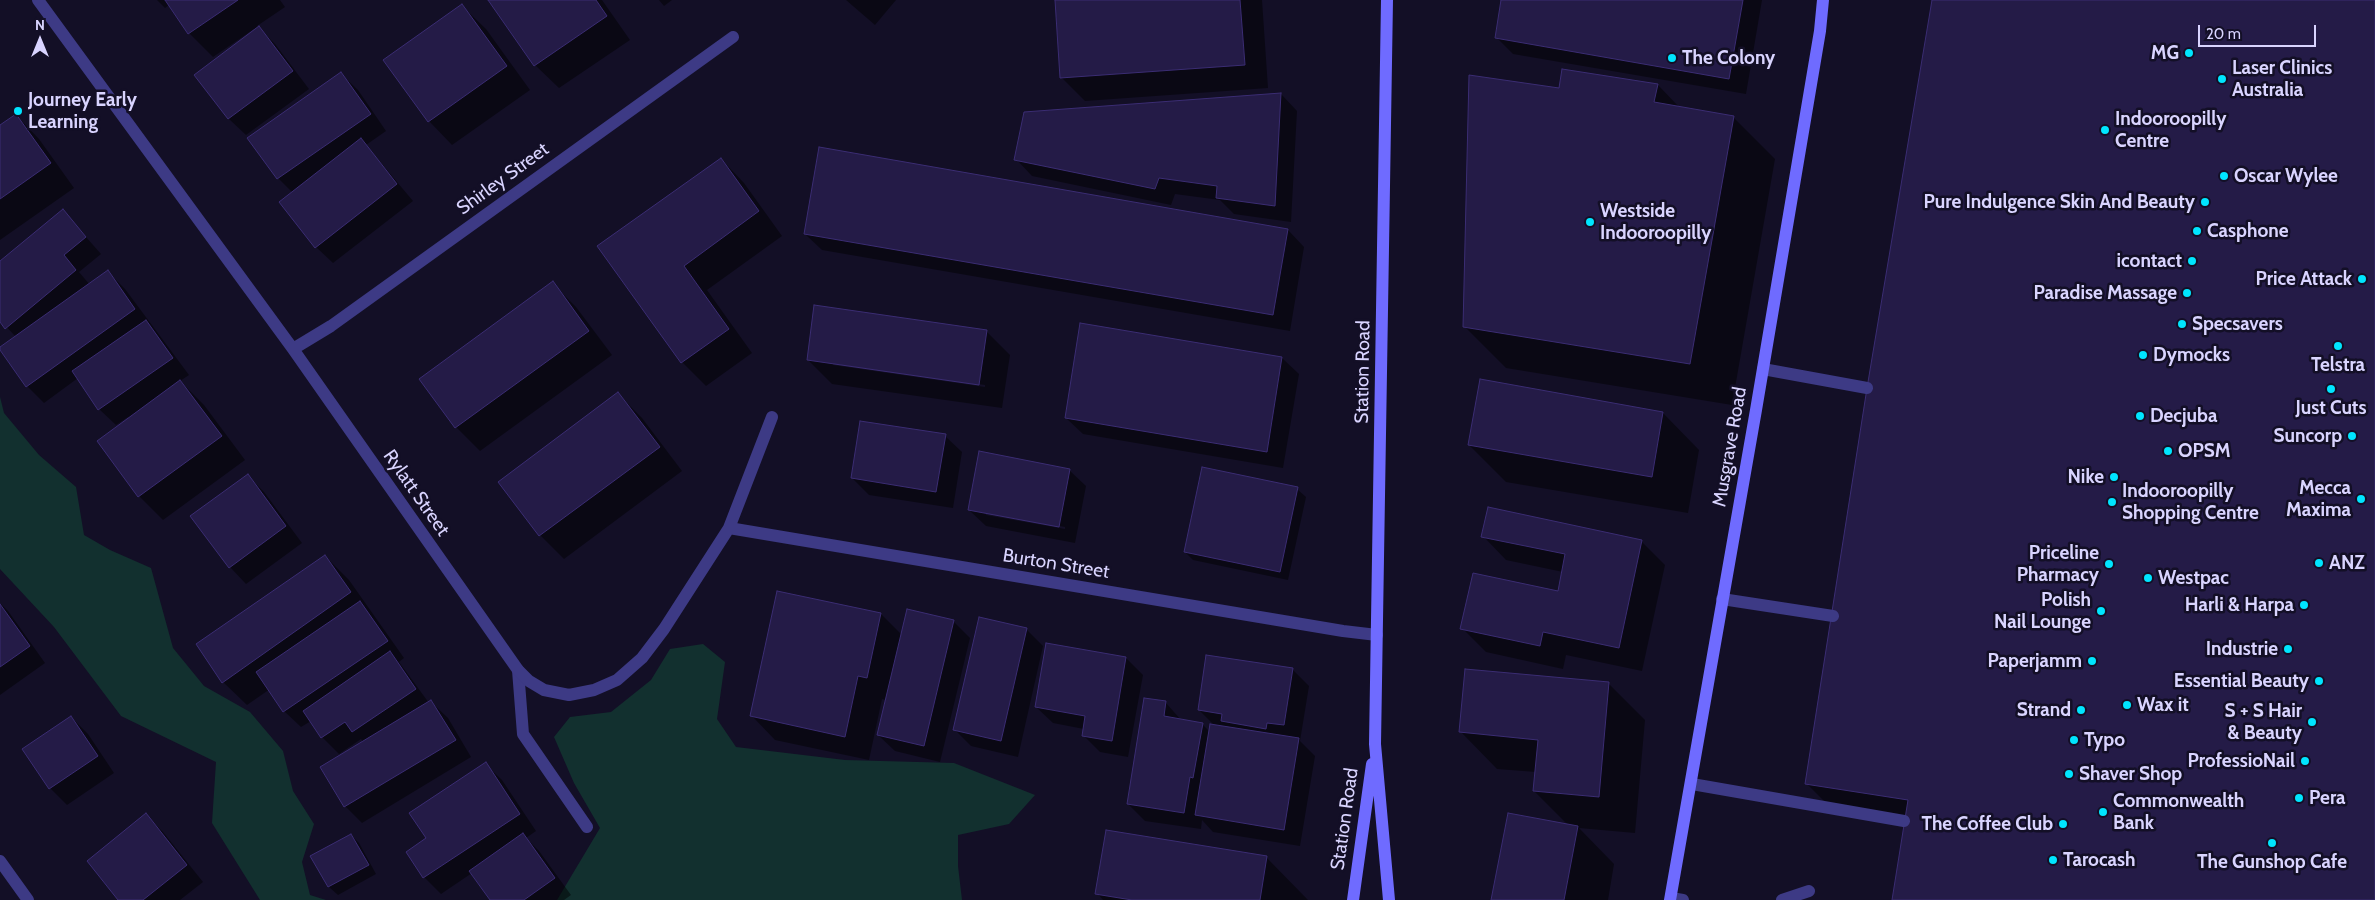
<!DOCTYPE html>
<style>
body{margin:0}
#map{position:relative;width:2375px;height:900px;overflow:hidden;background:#130f26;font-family:Cabin,sans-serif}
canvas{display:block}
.north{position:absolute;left:15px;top:15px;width:50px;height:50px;-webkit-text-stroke:4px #130f26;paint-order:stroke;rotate:0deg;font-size:14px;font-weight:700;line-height:20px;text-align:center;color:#d9d4ff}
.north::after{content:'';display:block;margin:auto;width:18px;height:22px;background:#d9d4ff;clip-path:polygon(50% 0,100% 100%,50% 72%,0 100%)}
.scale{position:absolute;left:2198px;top:25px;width:118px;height:22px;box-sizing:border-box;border:2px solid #d9d4ff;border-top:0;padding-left:6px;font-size:15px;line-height:18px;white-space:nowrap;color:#d9d4ff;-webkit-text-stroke:4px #130f26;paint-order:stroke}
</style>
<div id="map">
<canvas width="2375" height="900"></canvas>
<div class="north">N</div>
<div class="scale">20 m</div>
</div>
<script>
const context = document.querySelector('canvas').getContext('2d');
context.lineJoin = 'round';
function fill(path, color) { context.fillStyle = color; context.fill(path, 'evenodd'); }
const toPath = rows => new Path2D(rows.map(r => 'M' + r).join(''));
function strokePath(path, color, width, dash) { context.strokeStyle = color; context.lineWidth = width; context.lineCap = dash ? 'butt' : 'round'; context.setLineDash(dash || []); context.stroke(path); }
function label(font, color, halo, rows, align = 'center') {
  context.font = font + ' Cabin,sans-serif'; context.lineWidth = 5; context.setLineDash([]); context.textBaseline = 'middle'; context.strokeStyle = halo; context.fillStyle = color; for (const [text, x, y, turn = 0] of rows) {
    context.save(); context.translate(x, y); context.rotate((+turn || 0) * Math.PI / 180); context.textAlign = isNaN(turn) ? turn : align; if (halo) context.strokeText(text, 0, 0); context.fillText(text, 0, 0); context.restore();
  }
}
fill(toPath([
 [0,397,4,413,39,455,76,487,84,535,110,550,151,568,173,648,204,686,250,712,283,751,293,791,314,824,302,862,310,895,326,900,260,900,212,823,216,762,121,716,54,627,0,569],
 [703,644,725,662,717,719,736,747,845,760,954,763,1035,795,1009,824,958,835,958,866,962,900,557,900,600,828,574,783,554,737,570,717,611,712,651,680,670,649]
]), '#12302f');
fill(toPath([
 [157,0,280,0,285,7,257,26,275,44,309,89,246,135,229,119,196,75,255,30,254,29,213,57,189,33,169,5,165,8],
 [490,0,602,0,630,40,559,88,535,65],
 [659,0,672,0,664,6],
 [846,0,896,0,875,25],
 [1056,0,1262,0,1268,88,1085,101,1061,77],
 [1502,0,1762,0,1746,94,1513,54,1496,37],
 [1932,0,2375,0,2375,900,1894,900,1905,824,1836,813,1807,784],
 [462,6,486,29,530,90,452,145,429,121],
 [341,74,358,90,386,131,366,145,413,201,333,263,316,247,293,193,278,178],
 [1658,85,1680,108,1733,117,1775,159,1732,405,1506,368,1465,327,1560,90],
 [1281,94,1297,111,1291,222,1234,214,1220,200,1175,194,1171,205,1032,176,1016,159],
 [16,115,39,139,74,188,0,240,0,126],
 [721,159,744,183,782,236,707,290,752,353,706,386,682,362,598,247],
 [63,211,101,254,79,272,90,285,108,272,125,289,189,375,180,381,204,405,245,460,163,520,139,496,98,442,129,419,128,417,116,425,99,409,78,378,44,403,27,386,16,337,0,320,0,262],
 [1288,230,1304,247,1290,331,822,250,805,234],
 [552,283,576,307,612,355,480,451,456,427],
 [1081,324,1282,358,1299,374,1283,468,1083,434,1066,418],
 [986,331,1010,355,1002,408,832,384,808,360],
 [833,363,985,385,985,387,833,365],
 [618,394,642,418,682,471,564,559,540,535,500,482],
 [1663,413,1699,450,1688,513,1506,482,1469,445],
 [945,436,962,452,953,508,869,495,852,478],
 [1069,470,1086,486,1075,543,986,526,969,510],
 [986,512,1065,527,1065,529,986,515],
 [248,476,264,492,302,543,246,584,230,567],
 [1297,489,1306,497,1288,580,1193,560,1185,552],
 [1483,536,1641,541,1665,565,1642,671,1566,655,1563,669,1486,652,1462,628,1559,593,1563,572,1506,560],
 [325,556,349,580,404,658,399,662,429,703,431,702,448,718,471,757,362,823,345,806,363,742,361,739,339,754,322,737,311,721,301,727,284,711,270,689,247,705,223,682],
 [0,603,8,611,45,663,0,695],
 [881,614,902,635,953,621,970,638,940,762,895,751,878,735,886,700,882,699,869,760,775,740,752,716],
 [1026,629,1043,646,1018,757,971,746,954,729],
 [1047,644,1126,658,1143,675,1128,757,1100,752,1083,735,1084,729,1053,723,1036,707],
 [1292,669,1309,686,1300,741,1315,756,1300,846,1213,832,1202,820,1201,829,1145,821,1128,804,1166,703,1182,721,1202,724,1210,732,1215,726,1199,710],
 [1608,683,1645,720,1635,833,1579,828,1614,864,1608,900,1493,900,1569,826,1534,791,1536,772,1497,769,1461,732],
 [71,717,88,734,114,773,67,805,50,788],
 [485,764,502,780,536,831,526,838,539,851,571,895,564,900,492,900,472,873,441,894,424,877,408,852,428,838],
 [146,815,163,832,203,882,180,900,120,900],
 [351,835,359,843,376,874,338,895,329,887,312,856],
 [1266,857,1308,900,1103,900,1097,893]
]), '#0007');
const building = toPath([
 [165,0,238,0,188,34,165,0],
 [488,0,596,0,607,16,534,66,488,0],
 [1055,0,1240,0,1245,65,1060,78,1055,0],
 [1501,0,1743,0,1729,79,1495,38,1501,0],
 [1932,0,2375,0,2375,900,1892,900,1908,800,1805,784,1867,388,1932,0],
 [462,4,507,66,428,122,383,60,462,4],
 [259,26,293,71,228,119,194,75,259,26],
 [1562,69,1658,84,1654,102,1734,116,1690,364,1463,327,1469,75,1559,88,1562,69],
 [341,72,371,114,277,179,247,138,341,72],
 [1281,93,1275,206,1216,198,1217,186,1159,178,1155,189,1014,160,1024,112,1281,93],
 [16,114,51,163,0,199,0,125,16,114],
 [361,138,397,184,315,248,279,202,361,138],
 [819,147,1288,229,1273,315,804,234,819,147],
 [721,158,759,211,684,266,729,329,681,363,597,246,721,158],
 [63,209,86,237,64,255,76,270,5,329,0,322,0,261,63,209],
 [108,270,135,309,26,387,0,350,0,347,108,270],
 [553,281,589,331,455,428,419,379,553,281],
 [814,305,987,330,979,385,807,360,814,305],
 [146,320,173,358,98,410,72,371,146,320],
 [1080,323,1282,357,1267,452,1065,418,1080,323],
 [1480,379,1663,412,1652,477,1468,445,1480,379],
 [180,380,222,436,138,497,97,441,180,380],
 [618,392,660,447,539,536,498,482,618,392],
 [860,421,946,434,936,492,851,478,860,421],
 [979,451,1070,469,1059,527,968,510,979,451],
 [1202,467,1298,487,1280,572,1184,552,1202,467],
 [248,474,286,526,229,568,190,516,248,474],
 [1488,507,1642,540,1619,648,1543,632,1540,646,1460,629,1473,573,1558,591,1565,554,1481,537,1488,507],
 [325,555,351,592,222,683,196,644,325,555],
 [777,591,881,613,867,678,858,676,845,737,750,716,777,591],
 [360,601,388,641,283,712,256,672,360,601],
 [0,604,30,646,0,667,0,604],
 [907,609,954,620,924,746,877,735,907,609],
 [979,617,1027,628,1001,741,953,730,979,617],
 [1046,643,1126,657,1112,741,1082,736,1085,716,1035,707,1046,643],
 [390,651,416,689,352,732,345,722,321,738,303,711,390,651],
 [1206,655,1293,668,1284,725,1267,723,1266,729,1221,721,1222,714,1198,710,1206,655],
 [1465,669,1609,682,1599,797,1533,791,1538,740,1459,732,1465,669],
 [1144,698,1166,701,1164,716,1203,723,1193,778,1190,777,1184,813,1127,804,1144,698],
 [431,700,456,740,344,807,320,767,431,700],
 [71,716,98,756,49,789,22,749,71,716],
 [1210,724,1299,738,1284,830,1195,815,1210,724],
 [486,762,520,814,423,878,406,852,426,838,409,813,486,762],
 [146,813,187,865,143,900,118,900,87,861,146,813],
 [1508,813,1578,826,1564,900,1491,900,1508,813],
 [1106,830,1267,856,1260,900,1132,900,1095,894,1106,830],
 [523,833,555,878,524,900,490,900,469,871,523,833],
 [351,834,369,865,328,887,310,856,351,834]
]);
fill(building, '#241b47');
strokePath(building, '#3b2d73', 1);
strokePath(toPath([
 [1763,369,1867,388],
 [1722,599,1833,616],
 [518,670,523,734,587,827],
 [1692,784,1904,821],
 [1671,898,1683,900],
 [1782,900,1809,891]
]), '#3d3a85', 12);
strokePath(toPath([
 [38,0,293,349,518,670,529,681,544,690,569,695,594,690,617,680,642,658,664,629,729,528,772,417],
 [293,349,331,326,733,37],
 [729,528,1343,631,1377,635],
 [0,861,28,900]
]), '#3d3a85', 12);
strokePath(toPath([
 [1387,0,1375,744,1389,900],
 [1353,900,1372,764],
 [1670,900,1756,410,1820,31,1823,0]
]), '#6f6bff', 12);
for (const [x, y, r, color] of [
 [2189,53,5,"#00e5ff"],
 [1672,58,5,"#00e5ff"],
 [2222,79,5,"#00e5ff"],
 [18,111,5,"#00e5ff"],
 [2105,130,5,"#00e5ff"],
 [2224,176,5,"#00e5ff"],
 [2205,202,5,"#00e5ff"],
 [1590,222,5,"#00e5ff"],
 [2197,231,5,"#00e5ff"],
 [2192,261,5,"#00e5ff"],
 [2362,279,5,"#00e5ff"],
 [2187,293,5,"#00e5ff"],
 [2182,324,5,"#00e5ff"],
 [2338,346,5,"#00e5ff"],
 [2143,355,5,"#00e5ff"],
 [2331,389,5,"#00e5ff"],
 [2140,416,5,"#00e5ff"],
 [2352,436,5,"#00e5ff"],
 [2168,451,5,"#00e5ff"],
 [2114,477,5,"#00e5ff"],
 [2361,499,5,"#00e5ff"],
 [2112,502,5,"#00e5ff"],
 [2319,563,5,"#00e5ff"],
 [2109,564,5,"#00e5ff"],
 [2148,578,5,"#00e5ff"],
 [2304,605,5,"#00e5ff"],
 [2101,611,5,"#00e5ff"],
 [2288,649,5,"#00e5ff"],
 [2092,661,5,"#00e5ff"],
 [2319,681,5,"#00e5ff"],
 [2127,705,5,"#00e5ff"],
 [2081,710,5,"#00e5ff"],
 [2312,722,5,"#00e5ff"],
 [2074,740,5,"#00e5ff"],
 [2305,761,5,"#00e5ff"],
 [2069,774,5,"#00e5ff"],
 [2299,798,5,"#00e5ff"],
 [2103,812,5,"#00e5ff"],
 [2063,824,5,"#00e5ff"],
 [2272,843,5,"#00e5ff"],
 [2053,860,5,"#00e5ff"]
]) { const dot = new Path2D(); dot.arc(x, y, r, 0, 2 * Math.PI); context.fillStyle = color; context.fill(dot); strokePath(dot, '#130f26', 2); }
label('bold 19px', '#d9d4ff', '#130f26', [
 ["MG",2179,53,"right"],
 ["The Colony",1682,58],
 ["Laser Clinics",2232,68],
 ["Australia",2232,90],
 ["Journey Early",28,100],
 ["Learning",28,122],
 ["Indooroopilly",2115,119],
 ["Centre",2115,141],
 ["Oscar Wylee",2234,176],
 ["Pure Indulgence Skin And Beauty",2195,202,"right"],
 ["Westside",1600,211],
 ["Indooroopilly",1600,233],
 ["Casphone",2207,231],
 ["icontact",2182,261,"right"],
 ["Price Attack",2352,279,"right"],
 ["Paradise Massage",2177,293,"right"],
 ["Specsavers",2192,324],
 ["Dymocks",2153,355],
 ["Telstra",2338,365,"center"],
 ["Just Cuts",2331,408,"center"],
 ["Decjuba",2150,416],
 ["Suncorp",2342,436,"right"],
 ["OPSM",2178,451],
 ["Nike",2104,477,"right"],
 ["Mecca",2351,488,"right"],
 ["Maxima",2351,510,"right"],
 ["Indooroopilly",2122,491],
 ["Shopping Centre",2122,513],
 ["Priceline",2099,553,"right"],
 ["Pharmacy",2099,575,"right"],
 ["ANZ",2329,563],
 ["Westpac",2158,578],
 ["Polish",2091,600,"right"],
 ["Nail Lounge",2091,622,"right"],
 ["Harli & Harpa",2294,605,"right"],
 ["Industrie",2278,649,"right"],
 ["Paperjamm",2082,661,"right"],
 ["Essential Beauty",2309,681,"right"],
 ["Wax it",2137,705],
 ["Strand",2071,710,"right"],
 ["S + S Hair",2302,711,"right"],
 ["& Beauty",2302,733,"right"],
 ["Typo",2084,740],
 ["ProfessioNail",2295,761,"right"],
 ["Shaver Shop",2079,774],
 ["Pera",2309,798],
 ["Commonwealth",2113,801],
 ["Bank",2113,823],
 ["The Coffee Club",2053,824,"right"],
 ["Tarocash",2063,860],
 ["The Gunshop Cafe",2272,862,"center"]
], 'left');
label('19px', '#d9d4ff', '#130f26', [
 ["Shirley Street",503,179,-36],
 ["Station Road",1363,372,-89],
 ["Musgrave Road",1730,447,-80],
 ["Rylatt Street",416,493,55],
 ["Burton Street",1056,564,9],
 ["Station Road",1345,819,-82]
]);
</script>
